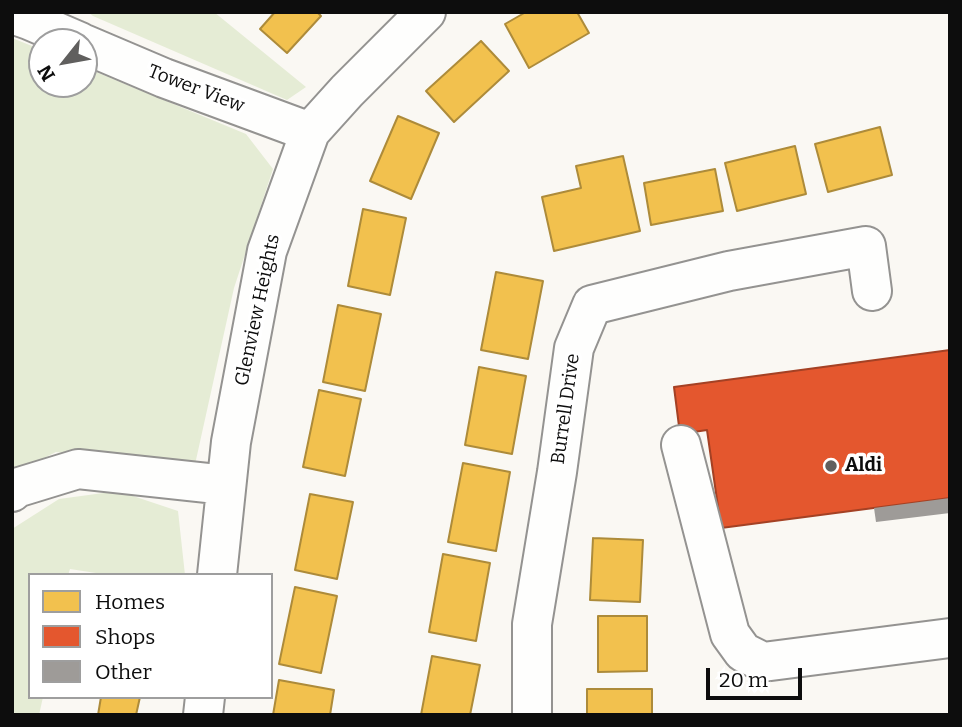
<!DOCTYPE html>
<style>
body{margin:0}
#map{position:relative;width:962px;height:727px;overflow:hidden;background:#faf8f3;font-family:Bitter,serif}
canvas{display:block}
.frame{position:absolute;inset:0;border:14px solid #0d0d0d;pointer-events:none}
.legend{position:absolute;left:28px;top:573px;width:245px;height:126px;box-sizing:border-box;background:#fff;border:2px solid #9e9e9e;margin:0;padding:9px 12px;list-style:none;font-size:21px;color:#0d0d0d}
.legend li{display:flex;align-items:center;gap:14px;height:35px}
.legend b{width:35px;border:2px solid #9e9e9e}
.north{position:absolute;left:28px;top:28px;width:70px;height:70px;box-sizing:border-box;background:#fff;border:2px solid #9e9e9e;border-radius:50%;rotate:239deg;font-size:19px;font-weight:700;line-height:28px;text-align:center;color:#0d0d0d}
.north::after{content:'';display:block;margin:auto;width:24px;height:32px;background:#605f5e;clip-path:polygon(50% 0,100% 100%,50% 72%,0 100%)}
.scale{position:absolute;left:706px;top:668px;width:96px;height:32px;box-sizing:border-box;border:4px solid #0d0d0d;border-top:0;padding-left:9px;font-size:21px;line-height:24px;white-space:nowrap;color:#0d0d0d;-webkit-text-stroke:5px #fff;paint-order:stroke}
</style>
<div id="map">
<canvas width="962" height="727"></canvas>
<div class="frame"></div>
<ul class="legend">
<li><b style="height:19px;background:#f2c14e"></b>Homes</li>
<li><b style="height:19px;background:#e4572e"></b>Shops</li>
<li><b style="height:19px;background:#9e9b98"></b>Other</li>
</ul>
<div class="north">N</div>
<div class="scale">20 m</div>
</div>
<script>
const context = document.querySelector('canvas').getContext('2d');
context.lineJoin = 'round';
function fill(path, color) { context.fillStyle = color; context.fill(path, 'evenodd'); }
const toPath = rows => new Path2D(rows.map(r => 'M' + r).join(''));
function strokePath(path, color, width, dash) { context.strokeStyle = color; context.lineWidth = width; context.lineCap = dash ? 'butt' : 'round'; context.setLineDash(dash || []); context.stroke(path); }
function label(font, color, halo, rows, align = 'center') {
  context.font = font + ' Bitter,serif'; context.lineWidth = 7; context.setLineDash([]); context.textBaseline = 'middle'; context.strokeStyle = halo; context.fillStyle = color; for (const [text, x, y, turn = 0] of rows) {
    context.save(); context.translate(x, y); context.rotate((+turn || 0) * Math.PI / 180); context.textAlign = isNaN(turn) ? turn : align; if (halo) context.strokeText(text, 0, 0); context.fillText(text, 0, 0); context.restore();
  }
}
fill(toPath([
 [88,12,214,12,306,87,287,100,93,16],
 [12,38,42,50,42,84,84,84,84,67,246,134,273,169,234,288,194,469,56,452,12,474],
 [118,491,178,511,185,575,109,575,70,569,68,575,30,575,30,697,43,697,39,715,12,715,12,529,59,499]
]), '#e5ecd5');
const homes = toPath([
 [275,12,317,12,321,16,287,53,260,29,275,12],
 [526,12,577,12,589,33,529,68,505,24,526,12],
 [481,41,509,71,454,122,426,91,481,41],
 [398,116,439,133,411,199,370,181,398,116],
 [880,127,892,175,828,192,815,144,880,127],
 [795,146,806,194,737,211,725,163,795,146],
 [623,156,640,231,554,251,542,197,581,188,576,166,623,156],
 [715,169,723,211,651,225,644,183,715,169],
 [363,209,406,218,390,295,348,286,363,209],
 [496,272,543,281,528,359,481,350,496,272],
 [338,305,381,314,365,391,323,382,338,305],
 [479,367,526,376,512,454,465,445,479,367],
 [319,390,361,399,345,476,303,467,319,390],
 [463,463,510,472,496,551,448,542,463,463],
 [310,494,353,502,337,579,295,570,310,494],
 [593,538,643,540,640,602,590,600,593,538],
 [443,554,490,563,476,641,429,632,443,554],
 [295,587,337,596,321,673,279,664,295,587],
 [598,616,647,616,647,671,598,672,598,616],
 [432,656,480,665,470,715,421,715,432,656],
 [279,680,334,690,330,715,273,715,279,680],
 [587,689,652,689,652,715,587,715,587,689],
 [101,697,140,697,136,715,98,715,101,697]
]);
fill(homes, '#f2c14e');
strokePath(homes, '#ad8b3a', 2);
const shops = toPath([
 [950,350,950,498,721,528,707,430,680,434,674,387,950,350]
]);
fill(shops, '#e4572e');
strokePath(shops, '#a44124', 2);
fill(toPath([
 [950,498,950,513,876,522,874,508]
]), '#9e9b98');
const minor = toPath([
 [12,14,29,20,80,42],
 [84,44,164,78,310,132],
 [681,445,730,634,743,652,763,662,950,638],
 [12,492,16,488,78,469,226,485],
 [217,575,231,442,267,251,310,132,347,91,426,12],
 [203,715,205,697],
 [532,715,532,624,557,472,574,348,592,305,729,271,866,246,872,291]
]);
strokePath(minor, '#949391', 42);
strokePath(minor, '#fefefd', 38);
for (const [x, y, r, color] of [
 [831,466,7,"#605f5e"]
]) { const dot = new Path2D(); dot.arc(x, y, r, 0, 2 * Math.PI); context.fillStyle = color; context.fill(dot); strokePath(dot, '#fff', 2.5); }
label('19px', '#0d0d0d', '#fff', [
 ["Tower View",196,89,21],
 ["Glenview Heights",258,310,-78],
 ["Burrell Drive",566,409,-82]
]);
label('bold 19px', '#0d0d0d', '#fff', [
 ["Aldi",845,466]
], 'left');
</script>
